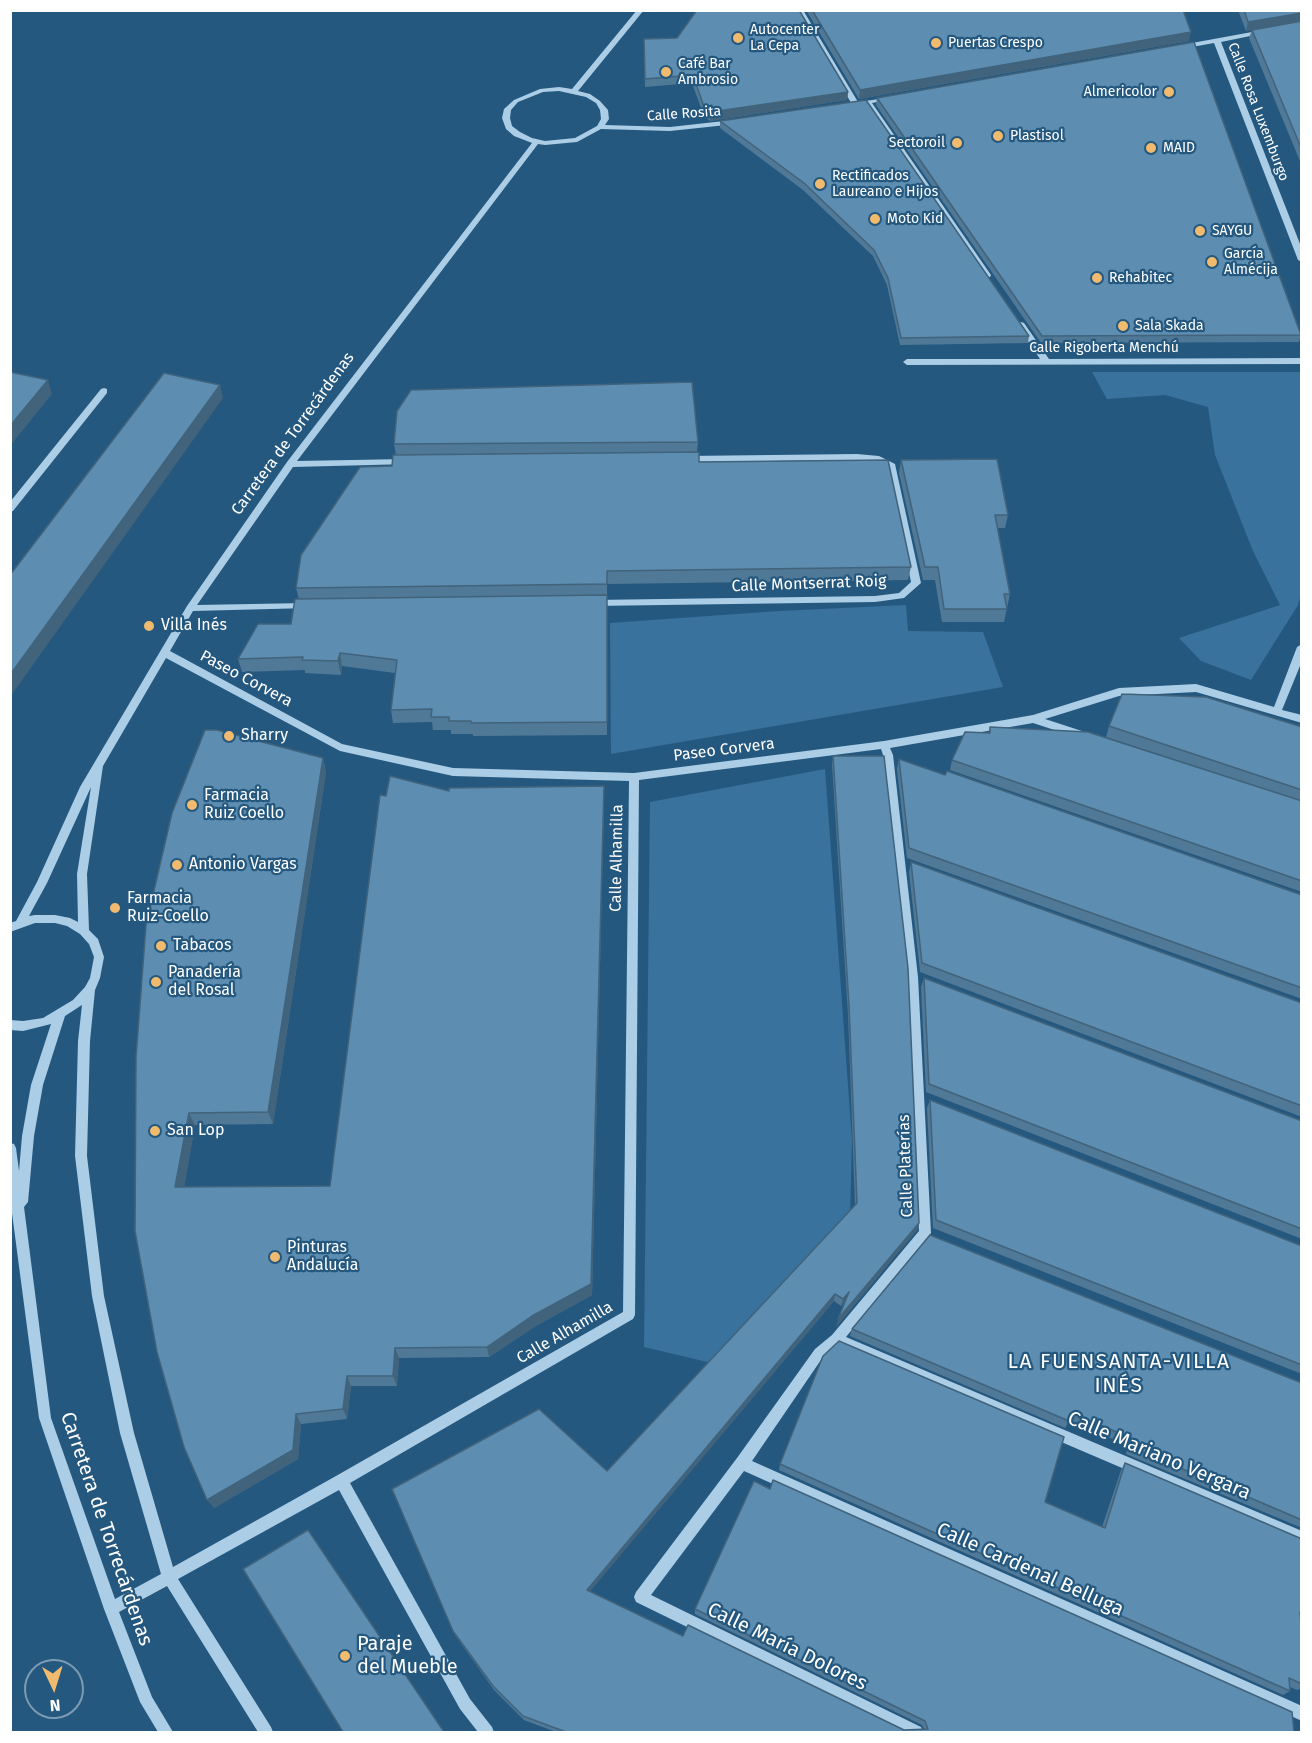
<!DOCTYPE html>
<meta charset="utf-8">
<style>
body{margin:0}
#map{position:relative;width:1312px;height:1743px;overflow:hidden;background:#25587f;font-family:"Fira Sans",sans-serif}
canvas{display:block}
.frame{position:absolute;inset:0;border:12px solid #fff;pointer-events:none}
.north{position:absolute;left:24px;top:1659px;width:60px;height:60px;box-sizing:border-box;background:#25587f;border:2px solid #7c9bb2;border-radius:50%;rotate:176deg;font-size:16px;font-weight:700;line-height:24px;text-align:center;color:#fff}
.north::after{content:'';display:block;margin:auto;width:21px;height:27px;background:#f0ba6f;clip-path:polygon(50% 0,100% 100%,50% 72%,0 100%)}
</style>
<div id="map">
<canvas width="1312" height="1743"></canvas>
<div class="frame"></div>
<div class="north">N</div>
</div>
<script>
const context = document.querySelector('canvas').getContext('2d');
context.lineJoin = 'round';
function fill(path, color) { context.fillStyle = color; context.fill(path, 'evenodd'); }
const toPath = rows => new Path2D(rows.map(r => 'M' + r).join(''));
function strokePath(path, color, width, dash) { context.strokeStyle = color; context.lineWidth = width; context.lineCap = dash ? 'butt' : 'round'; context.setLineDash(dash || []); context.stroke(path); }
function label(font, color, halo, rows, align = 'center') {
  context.font = font + ' "Fira Sans",sans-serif'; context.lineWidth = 4.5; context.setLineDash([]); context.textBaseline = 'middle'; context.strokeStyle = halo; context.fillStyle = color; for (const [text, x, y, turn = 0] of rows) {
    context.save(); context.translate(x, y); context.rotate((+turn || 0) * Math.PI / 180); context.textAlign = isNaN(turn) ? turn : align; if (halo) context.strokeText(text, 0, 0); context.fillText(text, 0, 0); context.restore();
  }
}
fill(toPath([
 [1092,372,1301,372,1301,594,1298,605,1251,680,1201,661,1179,638,1280,605,1253,551,1215,455,1208,407,1165,395,1107,399],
 [906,605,908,631,983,632,1003,687,611,754,610,623,779,611],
 [825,769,852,1140,850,1218,720,1365,644,1347,650,802]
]), '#39729d');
fill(toPath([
 [637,10,644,10,578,91,590,94,600,101,608,110,609,119,605,125,670,127,733,120,737,122,736,124,670,131,601,129,577,142,545,145,538,144,297,461,406,459,410,462,409,464,293,467,197,605,307,603,310,604,312,606,310,608,193,611,170,651,342,744,453,768,634,773,884,741,1033,715,1119,688,1196,684,1274,707,1297,647,1302,644,1302,661,1282,710,1302,715,1302,723,1196,692,1119,696,1045,719,1085,732,1087,735,1082,739,1033,723,890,748,893,755,918,977,931,1233,846,1337,1302,1531,1302,1545,837,1346,823,1357,752,1461,1302,1706,1302,1721,744,1471,651,1595,921,1727,923,1732,902,1732,636,1602,634,1597,636,1592,737,1458,815,1349,832,1335,919,1231,908,977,883,755,881,749,639,780,635,1315,633,1319,350,1483,470,1699,492,1727,494,1732,478,1732,460,1709,339,1490,178,1579,271,1727,273,1732,258,1732,167,1586,119,1612,152,1697,173,1732,158,1732,140,1702,104,1609,39,1418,10,1198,10,1143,14,1144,16,1148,19,1171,22,1136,31,1085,51,1024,23,1031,10,1030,10,1020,23,1021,43,1018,73,1000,85,987,90,978,94,957,89,944,80,934,67,926,55,923,35,923,10,932,10,923,16,921,37,882,80,787,187,606,287,462,532,143,514,136,506,129,502,118,504,109,514,100,540,89,559,87,572,89,637,10],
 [559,91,586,97,596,103,600,110,601,119,597,126,575,138,545,141,532,138,520,132,512,126,510,118,511,110,518,102,543,92,559,91],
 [166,658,340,751,453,776,629,781,623,1312,336,1476,173,1567,134,1433,104,1296,87,1156,90,1041,95,990,100,978,104,957,98,939,89,930,87,874,103,766,166,658],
 [91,787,77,874,78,922,70,918,55,915,35,915,29,916,47,883,91,787],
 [82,1005,78,1041,75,1156,92,1296,120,1433,161,1574,115,1599,51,1418,24,1207,28,1202,34,1136,43,1085,65,1016,82,1005],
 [796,10,803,10,858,102,893,97,893,99,872,103,991,275,990,277,984,277,866,104,853,106,796,10],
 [1263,30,1266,32,1265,33,1221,42,1302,249,1302,262,1298,260,1214,43,1181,49,1178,47,1181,45,1263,30],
 [1021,322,1024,323,1049,359,1302,358,1302,364,907,365,903,362,907,359,1040,359,1017,325,1021,322],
 [104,388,107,389,107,393,13,511,10,512,10,502,101,389,104,388],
 [857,454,879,456,895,464,921,583,904,598,875,602,593,606,588,603,593,600,875,596,899,593,911,582,887,466,878,462,857,460,686,462,682,459,686,456,857,454]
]), '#abcde6');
fill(toPath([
 [806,10,1183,10,1189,41,859,99],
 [1238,10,1302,10,1302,166,1249,38,1252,30,1265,27,1246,31],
 [677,38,848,92,847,100,710,121,704,116,692,83,645,87,644,39],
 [877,98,1301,335,1299,342,1041,343,876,105],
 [720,121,1029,336,1028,343,900,345,887,285,873,256,803,190,720,128],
 [698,442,697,452,699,462,911,567,908,580,607,584,607,735,473,736,473,734,451,734,451,730,433,730,432,722,393,723,391,710,395,673,342,666,341,675,305,673,305,670,242,672,238,659,291,624,299,599,296,588,392,466,396,455,394,444],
 [901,460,1008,515,1005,528,997,528,1010,594,1004,622,942,622,935,580,923,580,899,473],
 [1109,726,1302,727,1302,801,1106,737],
 [990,727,1302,801,1302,892,950,770,952,760,989,733],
 [833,756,919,1223,917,1230,836,1327,845,1302,841,1306,834,1301,590,1591,683,1636,904,1730,924,1729,922,1725,695,1614,695,1609,1294,1732,556,1732,524,1720,494,1690,455,1635,392,1489,607,1471,855,1205,848,1014,832,765],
 [323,758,326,772,273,1124,195,1125,184,1187,330,1186,386,796,449,791,604,800,592,1295,534,1327,489,1357,399,1358,397,1386,351,1386,347,1419,301,1424,298,1459,214,1508,135,1231],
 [899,759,1302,895,1302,999,907,858,897,769],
 [911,862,1302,1003,1302,1117,920,972,909,872],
 [924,978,1302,1121,1302,1239,926,1092,921,987],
 [930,1100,1302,1246,1302,1374,933,1228,927,1108],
 [852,1329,1302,1383,1302,1528,1126,1454,1128,1446,1070,1420,1065,1428,850,1336],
 [1125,1463,1302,1539,1302,1618,1301,1618,1302,1688,1297,1690,1290,1687,1290,1691,1283,1695,779,1470,780,1464,1045,1502,1102,1527,1121,1470]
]), '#507997');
fill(toPath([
 [1302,13,1302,22,1246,31,1248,22],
 [1191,32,1189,41,859,99,860,90],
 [848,92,847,100,710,121,711,112],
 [48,380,52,394,10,446,10,426],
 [220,385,223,398,10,697,10,675],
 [340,653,342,666,341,675,338,661],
 [323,758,326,772,273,1124,268,1112],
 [604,786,604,800,592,1295,534,1327,489,1357,487,1347,532,1316],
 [189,1113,195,1125,182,1198,175,1187],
 [919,1223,917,1230,836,1327,838,1319],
 [849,1292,847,1299,841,1306,843,1299],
 [835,1294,834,1301,587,1595,587,1590],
 [395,1348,399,1358,397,1386,393,1376],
 [347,1376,351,1386,347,1419,343,1409],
 [296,1414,301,1424,298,1459,214,1508,207,1500]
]), '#41637b');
const building = toPath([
 [697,10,799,10,848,92,711,112,704,107,693,75,645,79,644,39,677,38,697,10],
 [812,10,1183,10,1191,32,860,90,812,10],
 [1244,10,1302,10,1302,13,1248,22,1244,10],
 [1302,21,1302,150,1252,30,1302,21],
 [1194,42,1301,335,1042,336,877,98,1194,42],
 [866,100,1029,336,901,338,888,278,874,250,804,183,720,121,866,100],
 [10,372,48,380,10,426,10,372],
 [164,373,220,385,10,675,10,575,164,373],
 [692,382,698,442,394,444,397,411,411,390,692,382],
 [699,452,699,462,888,460,911,567,607,571,607,584,296,588,301,555,360,467,392,466,393,455,699,452],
 [997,459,1008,515,995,515,1010,594,1004,594,1007,609,944,609,938,567,925,567,901,460,997,459],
 [607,595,607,722,471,723,471,721,449,721,449,717,431,717,432,709,391,710,397,660,340,653,338,661,302,660,303,657,238,659,258,624,291,624,295,599,607,595],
 [1122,694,1206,697,1302,727,1302,790,1109,726,1122,694],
 [990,727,1088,732,1302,801,1302,881,952,760,965,732,990,733,990,727],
 [205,730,217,730,323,758,268,1112,189,1113,175,1187,330,1186,380,795,386,796,390,776,449,791,449,788,604,786,591,1284,532,1316,487,1347,395,1348,393,1376,347,1376,343,1409,296,1414,293,1450,207,1500,184,1447,157,1352,135,1231,136,1057,146,925,172,813,205,730],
 [833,756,884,756,908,968,919,1223,838,1319,849,1292,843,1299,835,1294,587,1590,683,1636,688,1625,904,1730,928,1729,925,1721,695,1609,754,1481,770,1489,773,1480,1292,1712,1294,1732,566,1732,523,1716,493,1686,453,1631,392,1489,539,1409,607,1471,857,1203,849,1005,833,756],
 [899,759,945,775,947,771,1302,895,1302,988,909,848,899,759],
 [911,862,1302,1003,1302,1106,922,963,911,862],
 [924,978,1302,1121,1302,1229,929,1084,924,978],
 [930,1100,1302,1246,1302,1365,936,1220,930,1100],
 [930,1235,1302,1383,1302,1520,1131,1447,1133,1439,1072,1413,1069,1421,852,1329,930,1235],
 [839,1341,1064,1437,1045,1502,1105,1528,1125,1463,1302,1539,1302,1612,1300,1612,1302,1634,1302,1684,1289,1678,1290,1691,780,1464,823,1356,839,1341],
 [308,1530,444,1732,343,1732,243,1569,308,1530]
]);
fill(building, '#5d8db0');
strokePath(building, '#41637b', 1.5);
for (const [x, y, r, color] of [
 [738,38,6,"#f0ba6f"],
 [936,43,6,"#f0ba6f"],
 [666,72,6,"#f0ba6f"],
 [1169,92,6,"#f0ba6f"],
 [998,136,6,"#f0ba6f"],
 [957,143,6,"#f0ba6f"],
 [1151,148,6,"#f0ba6f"],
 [820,184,6,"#f0ba6f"],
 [875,219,6,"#f0ba6f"],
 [1200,231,6,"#f0ba6f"],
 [1212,262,6,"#f0ba6f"],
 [1097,278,6,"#f0ba6f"],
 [1123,326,6,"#f0ba6f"],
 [149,626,6,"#f0ba6f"],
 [229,736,6,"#f0ba6f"],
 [192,805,6,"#f0ba6f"],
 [177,865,6,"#f0ba6f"],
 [115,908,6,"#f0ba6f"],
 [161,946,6,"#f0ba6f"],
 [156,982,6,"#f0ba6f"],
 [155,1131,6,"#f0ba6f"],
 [275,1257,6,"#f0ba6f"],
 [345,1656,6,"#f0ba6f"]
]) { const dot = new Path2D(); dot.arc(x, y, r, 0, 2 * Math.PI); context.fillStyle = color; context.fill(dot); strokePath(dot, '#25587f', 2); }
label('14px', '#fff', '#25587f', [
 ["Autocenter",750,30],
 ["La Cepa",750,46],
 ["Puertas Crespo",948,43],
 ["Café Bar",678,64],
 ["Ambrosio",678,80],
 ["Almericolor",1157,92,"right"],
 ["Plastisol",1010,136],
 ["Sectoroil",945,143,"right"],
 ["MAID",1163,148],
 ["Rectificados",832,176],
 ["Laureano e Hijos",832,192],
 ["Moto Kid",887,219],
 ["SAYGU",1212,231],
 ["García",1224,254],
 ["Almécija",1224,270],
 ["Rehabitec",1109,278],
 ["Sala Skada",1135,326]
], 'left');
label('14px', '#fff', '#25587f', [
 ["Calle Rosa Luxemburgo",1258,112,69],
 ["Calle Rosita",684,114,-4],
 ["Calle Rigoberta Menchú",1104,348]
]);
label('16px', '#fff', '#25587f', [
 ["Carretera de Torrecárdenas",293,434,-54],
 ["Calle Montserrat Roig",809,584,-2],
 ["Paseo Corvera",246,679,28],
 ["Paseo Corvera",724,750,-7],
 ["Calle Alhamilla",617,858,-89],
 ["Calle Platerías",906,1166,-92],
 ["Calle Alhamilla",565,1333,-30]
]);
label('16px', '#fff', '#25587f', [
 ["Villa Inés",161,626],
 ["Sharry",241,736],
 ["Farmacia",204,796],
 ["Ruiz Coello",204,814],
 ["Antonio Vargas",189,865],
 ["Farmacia",127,899],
 ["Ruiz-Coello",127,917],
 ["Tabacos",173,946],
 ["Panadería",168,973],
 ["del Rosal",168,991],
 ["San Lop",167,1131],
 ["Pinturas",287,1248],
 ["Andalucía",287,1266]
], 'left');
label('20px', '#fff', '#25587f', [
 ["Calle Mariano Vergara",1159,1456,23],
 ["Carretera de Torrecárdenas",106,1529,71],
 ["Calle Cardenal Belluga",1030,1570,24],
 ["Calle María Dolores",787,1647,26]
]);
label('20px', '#fff', '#25587f', [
 ["Paraje",357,1644],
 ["del Mueble",357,1667]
], 'left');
context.letterSpacing = '1.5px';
label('21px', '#fff', '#25587f', [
 ["LA FUENSANTA-VILLA",1119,1362],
 ["INÉS",1119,1386]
]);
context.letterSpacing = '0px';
</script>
